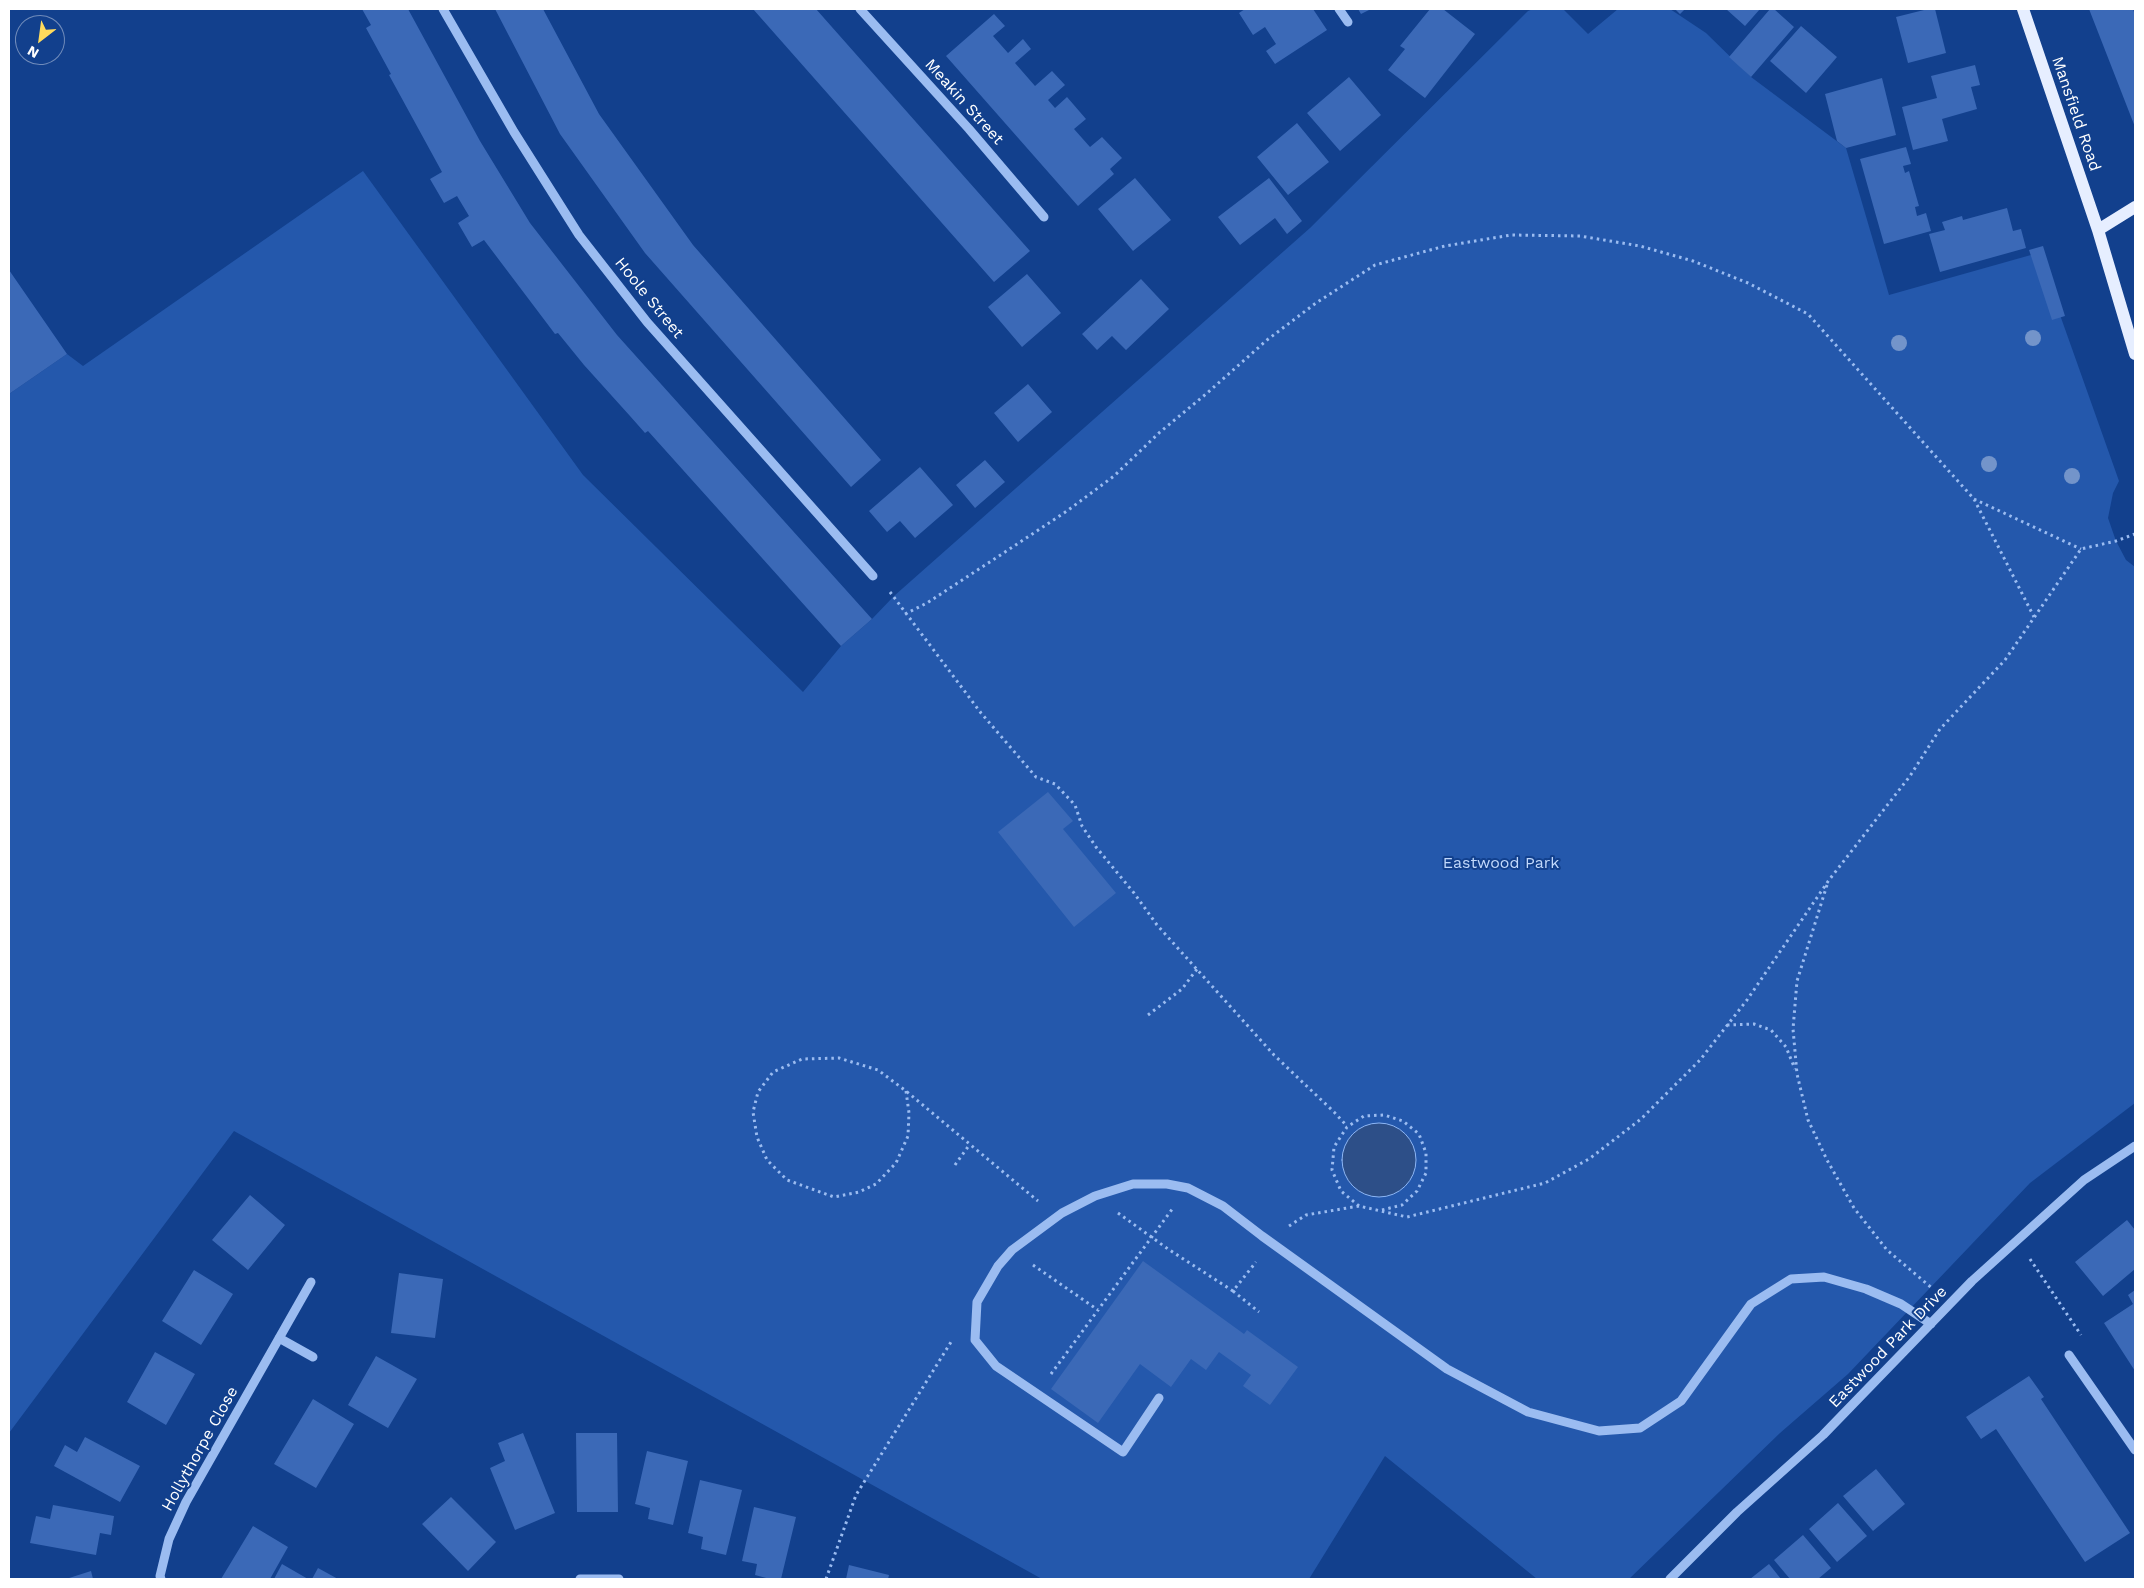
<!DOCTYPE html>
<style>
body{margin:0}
#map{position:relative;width:2144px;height:1588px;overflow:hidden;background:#12408d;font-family:"Work Sans",sans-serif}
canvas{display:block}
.frame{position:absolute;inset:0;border:10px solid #fff;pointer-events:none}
.north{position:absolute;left:15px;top:15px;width:50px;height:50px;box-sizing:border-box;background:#12408d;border:1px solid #718cbb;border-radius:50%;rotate:210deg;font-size:14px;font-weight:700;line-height:20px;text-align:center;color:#fff}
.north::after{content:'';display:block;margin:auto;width:18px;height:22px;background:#ffdb5c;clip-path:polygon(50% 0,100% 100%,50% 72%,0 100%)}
</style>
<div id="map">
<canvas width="2144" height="1588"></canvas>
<div class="frame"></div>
<div class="north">N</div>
</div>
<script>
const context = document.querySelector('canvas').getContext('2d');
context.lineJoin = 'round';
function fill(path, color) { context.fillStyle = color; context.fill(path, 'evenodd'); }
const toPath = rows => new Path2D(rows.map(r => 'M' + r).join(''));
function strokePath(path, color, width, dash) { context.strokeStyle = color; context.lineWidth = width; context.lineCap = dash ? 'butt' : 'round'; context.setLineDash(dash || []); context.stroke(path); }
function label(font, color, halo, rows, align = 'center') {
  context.font = font + ' "Work Sans",sans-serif'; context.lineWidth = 4; context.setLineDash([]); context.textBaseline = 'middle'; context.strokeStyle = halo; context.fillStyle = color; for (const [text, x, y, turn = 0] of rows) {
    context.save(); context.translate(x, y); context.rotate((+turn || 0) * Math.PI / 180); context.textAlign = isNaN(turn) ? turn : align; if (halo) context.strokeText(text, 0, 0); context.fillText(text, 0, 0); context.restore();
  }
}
fill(toPath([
 [1533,9,1563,9,1588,34,1618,9,1670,9,1706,33,1751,77,1846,148,1889,295,2038,253,2119,481,2113,493,2108,518,2116,541,2126,560,2135,567,2135,1103,2030,1183,1848,1374,1780,1433,1629,1579,1537,1579,1385,1456,1309,1579,1042,1579,234,1131,9,1433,9,394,67,354,83,366,363,171,583,475,803,692,841,646,872,619,894,596,1310,228,1528,11]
]), '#2458ac');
const water = toPath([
 '1342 1160a37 37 0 1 1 74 0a37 37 0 1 1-74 0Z'
]);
fill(water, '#2d4f88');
strokePath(water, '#8db6f5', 1);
fill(toPath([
 [362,9,408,9,480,141,530,223,617,335,872,619,841,646,648,431,645,433,630,416,584,365,558,333,555,334,484,240,472,247,458,223,469,216,457,196,444,203,430,179,442,172,389,75,391,74,366,28,371,25],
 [495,9,543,9,599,114,693,245,881,460,851,487,645,253,560,134],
 [753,9,816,9,1030,251,994,282],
 [1245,9,1313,9,1327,30,1275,64,1266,51,1276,44,1265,27,1253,35,1239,13],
 [1358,9,1371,9,1361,14],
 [1430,9,1443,9,1475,34,1425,98,1388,70,1405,49,1400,46],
 [1675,9,1685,9,1680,14],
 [1726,9,1760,9,1745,26],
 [1770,9,1774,9,1794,27,1751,77,1729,57],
 [1928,9,1935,9,1946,53,1908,63,1896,17],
 [2089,9,2133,9,2135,15,2135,127],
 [994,14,1005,26,993,36,1008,53,1023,39,1031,49,1015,63,1035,86,1052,71,1065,85,1048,100,1055,108,1067,97,1086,119,1074,129,1090,147,1102,137,1122,158,1110,169,1114,174,1078,206,946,56],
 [1801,26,1837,57,1806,93,1770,61],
 [1975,65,1980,85,1971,87,1977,109,1942,119,1948,141,1913,150,1902,107,1937,98,1931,76],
 [1349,77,1381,115,1340,151,1307,113],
 [1882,78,1896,135,1846,148,1837,141,1825,94],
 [1297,123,1329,162,1288,195,1257,157],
 [1906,147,1911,164,1903,166,1905,173,1909,171,1919,206,1915,207,1917,216,1926,213,1931,231,1884,244,1860,159],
 [1135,178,1171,220,1133,251,1098,209],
 [1269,178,1302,221,1287,234,1275,218,1240,245,1218,217],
 [2007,208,2013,231,2021,229,2026,248,1940,272,1929,234,1945,230,1942,222,1962,216,1963,220],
 [2043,246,2065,316,2052,320,2029,250],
 [9,270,67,354,9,394],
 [1027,274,1061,313,1022,347,988,307],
 [1141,279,1169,309,1126,350,1112,336,1097,350,1082,334],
 [1028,384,1052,412,1018,442,994,413],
 [985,460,1005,482,975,508,956,485],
 [920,467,953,505,915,538,900,521,887,532,869,511],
 [1048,792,1073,821,1063,829,1116,893,1074,927,998,832],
 [250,1195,285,1225,248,1270,212,1240],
 [2127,1220,2135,1230,2135,1269,2103,1296,2075,1262],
 [1143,1261,1244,1334,1247,1330,1298,1367,1270,1405,1243,1386,1251,1375,1219,1352,1206,1370,1191,1359,1171,1387,1140,1364,1098,1423,1051,1389],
 [194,1270,233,1294,201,1345,162,1321],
 [399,1273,443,1279,435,1338,391,1333],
 [2135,1290,2135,1371,2104,1323,2133,1304,2128,1295],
 [155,1352,195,1374,166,1425,127,1402],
 [376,1356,417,1379,388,1428,348,1405],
 [2029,1376,2044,1397,2041,1399,2130,1533,2085,1562,1996,1429,1981,1439,1966,1417],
 [313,1399,354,1424,316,1488,274,1464],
 [523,1433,555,1513,515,1530,490,1468,505,1461,498,1443],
 [576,1433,617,1433,618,1512,577,1512],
 [85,1437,140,1466,120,1502,54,1466,65,1445,77,1452],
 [647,1451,688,1461,673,1525,648,1519,650,1508,635,1504],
 [1876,1469,1905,1504,1873,1531,1843,1496],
 [700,1480,742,1490,726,1555,701,1549,703,1537,688,1533],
 [451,1497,496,1542,468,1571,422,1524],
 [1838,1503,1867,1536,1837,1562,1809,1529],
 [53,1505,114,1516,111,1535,100,1533,96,1555,30,1543,36,1516,50,1519],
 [754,1507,796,1517,781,1579,770,1579,755,1575,757,1564,742,1561],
 [253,1526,288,1547,270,1579,221,1579],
 [1803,1535,1831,1568,1818,1579,1790,1579,1774,1560],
 [282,1564,308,1579,274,1579],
 [1769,1564,1781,1579,1750,1579],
 [849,1565,889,1575,888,1579,846,1579],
 [318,1568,338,1579,312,1579],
 [91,1571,93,1579,66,1579]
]), '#3b69b7');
strokePath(toPath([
 [1974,499,2081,549],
 [890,592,981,713,1036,777,1055,784,1075,805,1082,826,1096,847,1134,893,1157,925,1274,1055,1334,1112,1347,1126],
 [905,614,927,603,1002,554,1067,511,1114,476,1160,432,1206,394,1267,340,1316,303,1375,265,1445,246,1511,235,1580,236,1640,246,1693,261,1748,283,1808,314,1974,499,2034,617],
 [1827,885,1797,981,1793,1029,1797,1074,1808,1120,1827,1160,1854,1208,1887,1250,1933,1289],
 [1148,1015,1182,989,1197,969],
 [1727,1025,1754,1024,1771,1030,1786,1047,1795,1069],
 [906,1091,909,1113,908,1136,896,1163,876,1184,859,1192,834,1197,787,1180,767,1160,757,1137,753,1112,758,1092,773,1072,802,1059,839,1058,878,1070,906,1091,1038,1201],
 [955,1165,970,1144],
 [1382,1210,1402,1205,1417,1191,1426,1173,1426,1153,1419,1134,1403,1121,1384,1115,1364,1116,1347,1127,1334,1147,1332,1170,1341,1191,1359,1206,1407,1217,1545,1183,1589,1159,1641,1119,1700,1060,1747,1000,1829,880,1910,776,1940,729,2005,660,2081,549,2116,541,2135,534],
 [1118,1213,1168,1249,1233,1291,1256,1262],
 [1289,1226,1306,1215,1359,1206],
 [2030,1259,2081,1335],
 [1033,1265,1098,1310],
 [1233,1291,1259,1312],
 [1051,1374,1173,1208],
 [826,1579,856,1495,951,1342]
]), '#9bbcf1', 3, [2.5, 4]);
strokePath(toPath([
 [443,9,514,132,579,235,647,322,873,576],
 [860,9,969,129,1044,217],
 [1339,9,1348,22],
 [279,1338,313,1357],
 [2069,1355,2135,1450],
 [1159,1398,1123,1452,996,1366,975,1340,977,1302,998,1266,1012,1250,1062,1213,1095,1196,1133,1184,1167,1184,1188,1188,1223,1206,1262,1236,1447,1369,1528,1412,1599,1431,1640,1428,1681,1401,1751,1304,1791,1279,1824,1277,1866,1289,1901,1304,1931,1324],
 [161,1579,160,1576,169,1539,186,1502,311,1282],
 [580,1579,619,1579],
 [1670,1579,1737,1512,1823,1435,1972,1281,2084,1180,2135,1146]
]), '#9bbcf1', 9);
strokePath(toPath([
 [2023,9,2098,230,2135,354],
 [2098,230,2135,207]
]), '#e6eeff', 12);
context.fillStyle = '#7394ca';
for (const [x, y] of [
 [2033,338],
 [1899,343],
 [1989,464],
 [2072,476]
]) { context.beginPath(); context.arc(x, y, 8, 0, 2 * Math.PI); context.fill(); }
label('16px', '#fff', '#12408d', [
 ["Meakin Street",964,102,48],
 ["Mansfield Road",2076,114,71],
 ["Hoole Street",649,298,51],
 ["Eastwood Park Drive",1888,1347,-46],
 ["Hollythorpe Close",200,1449,-61]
]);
label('16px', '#c2d9fc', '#12408d', [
 ["Eastwood Park",1501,863]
]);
</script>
